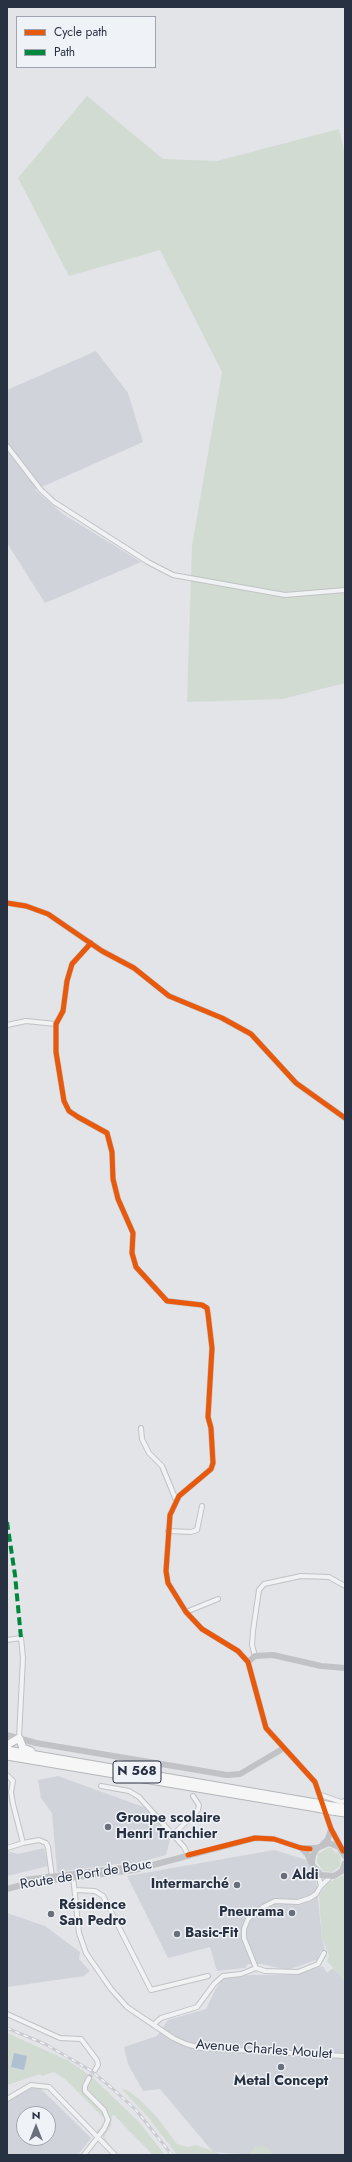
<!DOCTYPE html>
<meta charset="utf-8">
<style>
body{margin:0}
#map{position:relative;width:352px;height:2162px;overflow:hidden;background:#e2e4e7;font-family:Jost,sans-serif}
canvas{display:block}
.frame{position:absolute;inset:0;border:8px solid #283141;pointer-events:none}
.legend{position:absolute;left:16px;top:16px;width:140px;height:52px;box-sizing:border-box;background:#eff2f7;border:1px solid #9fa5ae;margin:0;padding:5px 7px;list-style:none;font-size:12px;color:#283141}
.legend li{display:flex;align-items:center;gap:8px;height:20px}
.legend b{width:20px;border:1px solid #9fa5ae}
.north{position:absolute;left:16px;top:2106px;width:40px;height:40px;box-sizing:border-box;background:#eff2f7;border:1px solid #9fa5ae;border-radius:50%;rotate:0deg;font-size:11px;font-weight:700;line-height:16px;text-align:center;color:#283141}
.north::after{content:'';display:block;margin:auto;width:14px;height:18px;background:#69707b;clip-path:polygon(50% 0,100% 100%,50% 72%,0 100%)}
</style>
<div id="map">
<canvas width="352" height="2162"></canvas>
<div class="frame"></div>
<ul class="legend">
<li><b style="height:5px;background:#e8590c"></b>Cycle path</li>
<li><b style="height:5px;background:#00873e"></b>Path</li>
</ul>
<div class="north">N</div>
</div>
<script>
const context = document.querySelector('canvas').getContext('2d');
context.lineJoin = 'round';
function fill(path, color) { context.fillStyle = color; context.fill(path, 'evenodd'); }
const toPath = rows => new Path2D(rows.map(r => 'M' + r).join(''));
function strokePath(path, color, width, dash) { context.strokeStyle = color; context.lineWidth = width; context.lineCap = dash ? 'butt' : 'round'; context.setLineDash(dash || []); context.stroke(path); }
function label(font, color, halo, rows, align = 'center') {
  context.font = font + ' Jost,sans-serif'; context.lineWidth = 3; context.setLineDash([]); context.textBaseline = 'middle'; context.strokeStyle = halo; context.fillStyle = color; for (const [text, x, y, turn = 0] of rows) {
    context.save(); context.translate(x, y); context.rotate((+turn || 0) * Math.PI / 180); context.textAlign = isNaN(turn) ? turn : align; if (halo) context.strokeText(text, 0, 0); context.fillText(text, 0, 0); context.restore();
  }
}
fill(toPath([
 [96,351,128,393,143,442,35,490,63,514,141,562,45,603,7,543,7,390],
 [58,1776,146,1808,171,1836,166,1855,129,1865,129,1862,126,1861,125,1863,57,1872,52,1813,41,1798,38,1780],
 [44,1848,48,1866,7,1876,7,1851,18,1854],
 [274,1850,307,1860,316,1878,322,1938,327,1958,321,1950,317,1960,287,1970,262,1964,248,1964,245,1968,217,1971,210,1947,168,1958,127,1876],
 [7,1913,45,1926,80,1952,79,1959,90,1971,84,1976,7,1987],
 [323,1966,327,1973,333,1968,345,1981,345,2155,251,2155,213,2152,160,2089,143,2091,128,2064,124,2047,157,2036,168,2020,206,2009,216,1988,224,1978,251,1975,296,1975],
 [30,2087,40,2088,91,2138,78,2155,7,2155,7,2100],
 [24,2114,48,2114,48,2138,24,2138]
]), '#d0d3da');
fill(toPath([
 [87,96,163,159,217,161,339,129,345,154,345,683,283,699,187,702,192,546,222,372,160,250,69,276,18,178],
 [328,1848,332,1848,335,1853,338,1852,341,1857,340,1866,332,1872,323,1871,317,1862,318,1854],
 [345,1875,345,1981,327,1961,329,1956,322,1938,319,1896,327,1883],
 [7,2033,67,2060,92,2077,139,2122,165,2155,153,2155,114,2115,112,2115,111,2126,104,2137,117,2154,103,2138,103,2134,109,2125,109,2114,88,2092,87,2086,89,2080,85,2082,83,2089,89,2098,104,2111,106,2120,105,2125,98,2133,96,2132,104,2124,104,2118,65,2079,54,2072,42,2076,40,2074,7,2085],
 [121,2088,127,2090,139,2099,156,2116,177,2144,188,2147,196,2145,223,2155,177,2155,148,2117],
 [262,2146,271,2150,271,2155,249,2155,254,2147]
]), '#d2dbd2');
fill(toPath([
 [14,2053,27,2056,24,2070,11,2067]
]), '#b0c0d3');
strokePath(toPath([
 [89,2078,95,2070]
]), '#bdc0c6', 4, [4, 2]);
const street = toPath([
 [7,446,41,490,54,502,148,562,173,575,285,595,345,590],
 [7,1025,26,1021,56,1024],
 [141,1428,142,1439,149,1453,162,1466,176,1500],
 [168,1531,191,1532,197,1530,202,1506],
 [186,1612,218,1599],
 [7,1640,21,1638,23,1658,19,1738],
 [255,1656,252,1645,253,1631,259,1590,264,1584,301,1576,329,1577,345,1586],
 [7,1775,13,1781,11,1792,13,1804,23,1843,39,1840,46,1843,48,1847,52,1877],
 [101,1786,129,1791,139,1797,184,1847,188,1855],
 [321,1795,341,1802,345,1801],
 [173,1835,198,1810,199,1805,193,1796],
 [7,1848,23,1843],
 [318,1873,321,1886,330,1877],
 [73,1876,79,1933,86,1953,111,1989,127,2007,173,2038,186,2044,201,2048,345,2056],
 [75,1890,95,1891,103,1896,151,1990,208,1976],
 [256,1968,244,1938,244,1929,248,1919,263,1907,275,1901,298,1902,310,1898,316,1894,321,1886],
 [7,2014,60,2038,81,2039,97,2060,98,2065,95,2070],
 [153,2025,161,2018,197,2007,214,1984,223,1976,241,1974,256,1968,265,1971,298,1972,318,1964,324,1953],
 [7,2099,31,2085,49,2087,115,2155],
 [84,2155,104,2129,108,2120,104,2110,85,2091,85,2086,89,2078]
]);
const highway = toPath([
 [7,1745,19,1738,23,1748,31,1751],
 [7,1750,316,1803],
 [7,1756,317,1808],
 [332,1806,345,1808],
 [332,1811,345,1813]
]);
strokePath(street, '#c0c2c5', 6);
strokePath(highway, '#b4b7bc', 9);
strokePath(street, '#f1f2f4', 4);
strokePath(toPath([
 [7,903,26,906,48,914,102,951,134,968,169,996,222,1018,251,1034,296,1083,345,1118],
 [91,943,72,964,67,981,63,1011,56,1024,56,1052,64,1101,69,1111,78,1117,107,1133,112,1152,113,1179,118,1199,133,1233,132,1253,136,1267,167,1301,202,1305,207,1308,208,1314,212,1348,208,1417,211,1428,213,1463,211,1469,179,1496,170,1515,166,1571,168,1583,186,1612,202,1629,238,1651,248,1662,266,1728,315,1782,331,1829,343,1851],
 [248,1662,255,1656,273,1655,321,1666,345,1668],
 [7,1735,36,1743,227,1775,240,1774,284,1748],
 [323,1844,328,1839,331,1829],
 [301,1848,307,1854,313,1866,321,1875,334,1876,342,1871,345,1863],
 [312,1862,313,1855,317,1848,329,1843,339,1847,345,1856],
 [24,1880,130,1867],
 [7,1889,29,1883,134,1870,255,1838,274,1839,301,1848,317,1848]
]), '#c0c2c6', 6);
strokePath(highway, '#f6f6f6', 7);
const rail = toPath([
 [7,2028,45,2044,90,2070,113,2089,136,2110,172,2155]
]);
strokePath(rail, '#cacccf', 3);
strokePath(rail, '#eff2f7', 1.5, [4.5]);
const highwayBridge = toPath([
 [316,1803,332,1806],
 [317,1808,332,1811]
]);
strokePath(highwayBridge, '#b4b7bc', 9, []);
strokePath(highwayBridge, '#f6f6f6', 7);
strokePath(toPath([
 [7,1522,15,1575,21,1638]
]), '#00873e', 4, [8, 4]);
strokePath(toPath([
 [7,903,26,906,48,914,102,951,134,968,169,996,222,1018,251,1034,296,1083,345,1118],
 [91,943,72,964,67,981,63,1011,56,1024,56,1052,64,1101,69,1111,78,1117,107,1133,112,1152,113,1179,118,1199,133,1233,132,1253,136,1267,167,1301,202,1305,207,1308,208,1314,212,1348,208,1417,211,1428,213,1463,211,1469,179,1496,170,1515,166,1571,168,1583,186,1612,202,1629,238,1651,248,1662,266,1728,315,1782,331,1829,343,1851],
 [188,1855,255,1838,274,1839,301,1848,310,1849]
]), '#e8590c', 5);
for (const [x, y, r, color] of [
 [108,1827,4,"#69707b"],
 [284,1876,4,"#69707b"],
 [237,1885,4,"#69707b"],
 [292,1913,4,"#69707b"],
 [51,1914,4,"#69707b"],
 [177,1934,4,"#69707b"],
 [281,2067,4,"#69707b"]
]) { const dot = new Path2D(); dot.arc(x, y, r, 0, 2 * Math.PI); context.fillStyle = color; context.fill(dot); strokePath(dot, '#eff2f7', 1.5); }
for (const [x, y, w] of [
 [137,1772,48]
]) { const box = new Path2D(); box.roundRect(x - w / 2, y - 11, w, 22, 3); context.fillStyle = '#eff2f7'; context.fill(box); strokePath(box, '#283141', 1); }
label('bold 13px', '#283141', null, [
 ["N 568",137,1772]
]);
label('bold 14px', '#283141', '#eff2f7', [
 ["Groupe scolaire",116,1819],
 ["Henri Tranchier",116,1835],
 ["Aldi",292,1876],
 ["Intermarché",229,1885,"right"],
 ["Résidence",59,1906],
 ["San Pedro",59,1922],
 ["Pneurama",284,1913,"right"],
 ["Basic-Fit",185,1934],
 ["Metal Concept",281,2082,"center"]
], 'left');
label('14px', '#283141', '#eff2f7', [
 ["Route de Port de Bouc",86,1875,-9],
 ["Avenue Charles Moulet",264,2050,4]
]);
</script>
